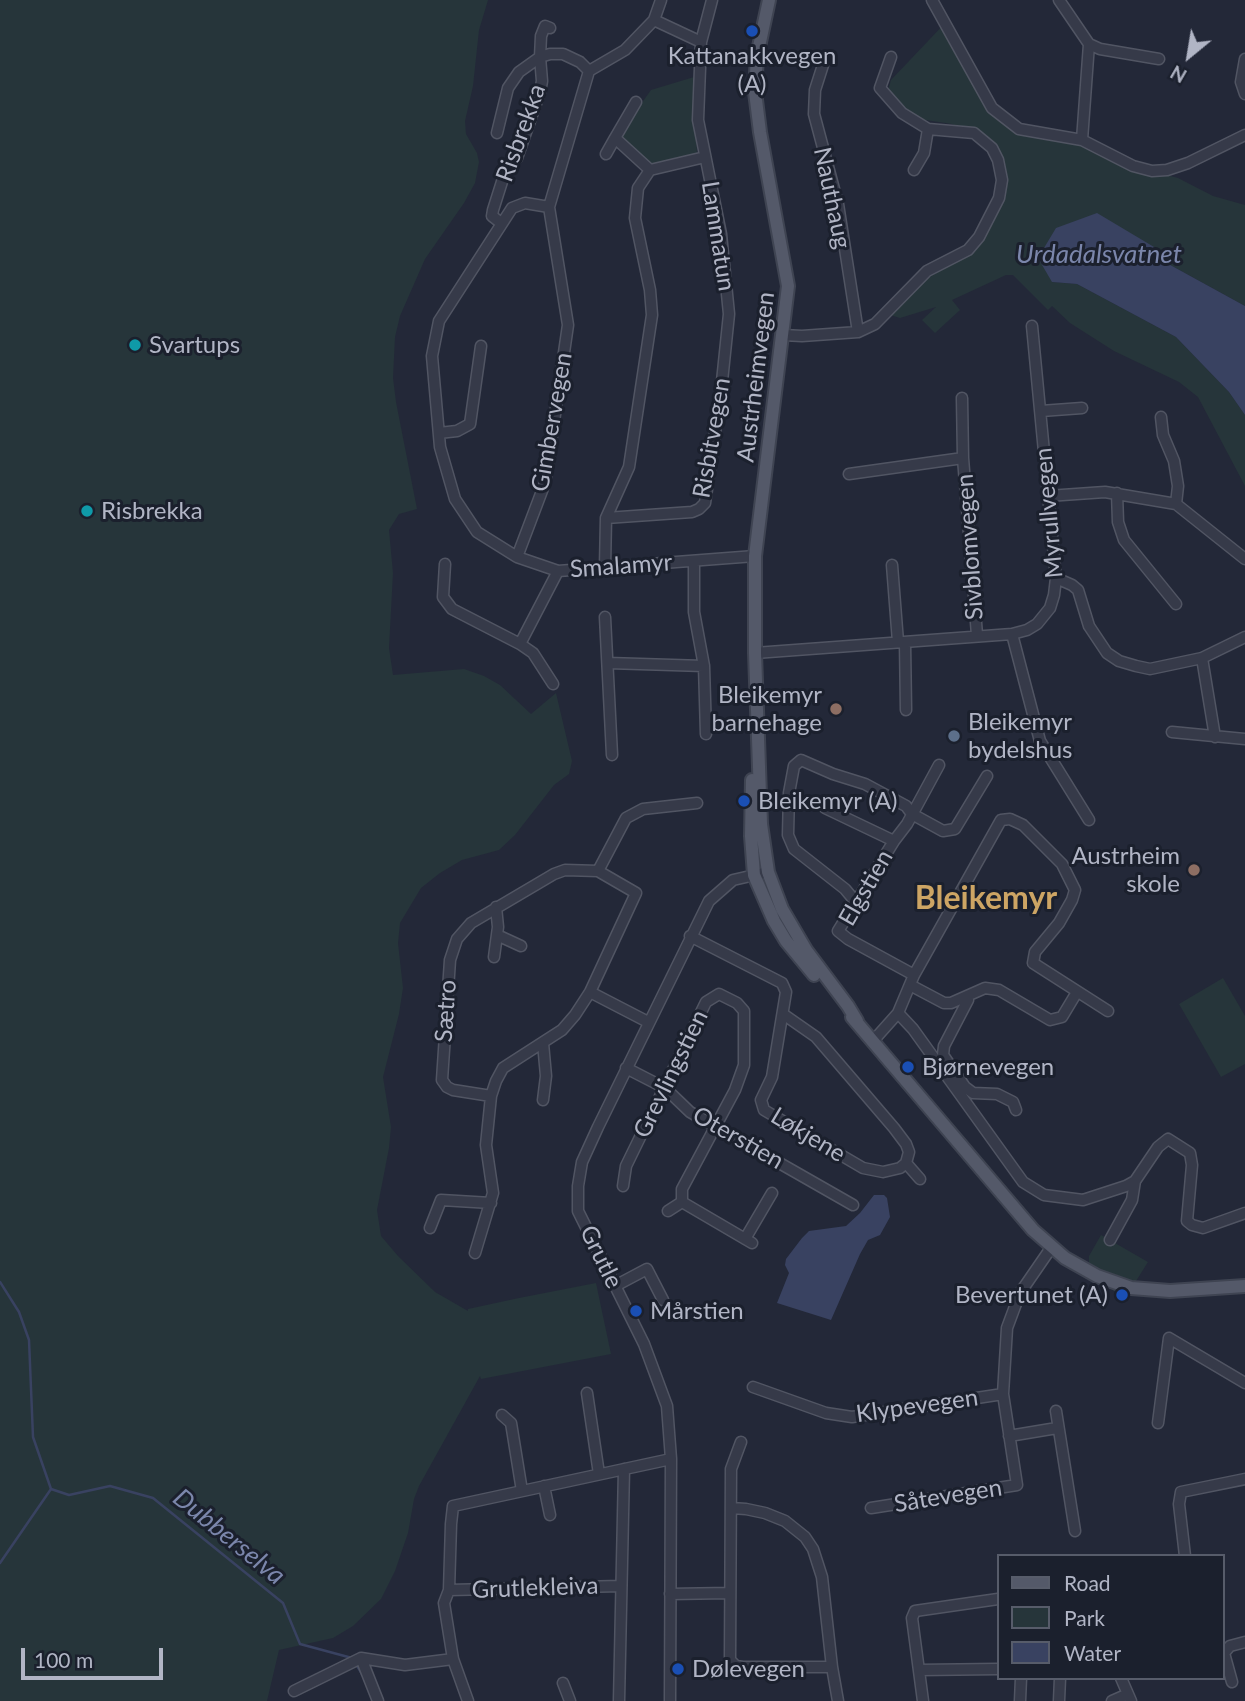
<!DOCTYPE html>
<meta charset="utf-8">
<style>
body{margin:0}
#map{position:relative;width:1245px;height:1701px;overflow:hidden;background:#232838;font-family:Lato,sans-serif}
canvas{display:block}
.legend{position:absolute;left:997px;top:1554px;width:228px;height:126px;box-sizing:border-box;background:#1b202d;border:2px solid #575c6a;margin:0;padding:9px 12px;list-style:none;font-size:21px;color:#b1b5c5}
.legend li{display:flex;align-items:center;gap:14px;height:35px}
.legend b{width:35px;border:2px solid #575c6a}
.north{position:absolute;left:1154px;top:21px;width:70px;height:70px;-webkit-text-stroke:5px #1b202d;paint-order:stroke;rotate:210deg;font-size:19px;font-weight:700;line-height:28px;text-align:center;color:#b1b5c5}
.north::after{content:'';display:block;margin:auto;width:24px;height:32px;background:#b1b5c5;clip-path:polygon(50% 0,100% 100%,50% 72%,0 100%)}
.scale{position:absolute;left:21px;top:1648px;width:142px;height:32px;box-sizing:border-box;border:4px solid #b1b5c5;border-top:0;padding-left:9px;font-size:21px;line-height:24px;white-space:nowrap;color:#b1b5c5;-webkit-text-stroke:5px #1b202d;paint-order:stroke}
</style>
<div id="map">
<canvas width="1245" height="1701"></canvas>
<ul class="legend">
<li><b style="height:9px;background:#545969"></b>Road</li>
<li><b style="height:19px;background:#26353a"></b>Park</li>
<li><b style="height:19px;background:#394261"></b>Water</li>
</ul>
<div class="north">N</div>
<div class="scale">100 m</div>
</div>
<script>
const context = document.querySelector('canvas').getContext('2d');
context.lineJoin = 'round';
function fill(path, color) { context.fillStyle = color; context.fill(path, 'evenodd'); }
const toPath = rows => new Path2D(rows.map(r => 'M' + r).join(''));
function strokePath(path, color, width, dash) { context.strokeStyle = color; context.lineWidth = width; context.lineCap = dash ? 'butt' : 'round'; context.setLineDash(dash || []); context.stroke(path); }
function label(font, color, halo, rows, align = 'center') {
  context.font = font + ' Lato,sans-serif'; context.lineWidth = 6; context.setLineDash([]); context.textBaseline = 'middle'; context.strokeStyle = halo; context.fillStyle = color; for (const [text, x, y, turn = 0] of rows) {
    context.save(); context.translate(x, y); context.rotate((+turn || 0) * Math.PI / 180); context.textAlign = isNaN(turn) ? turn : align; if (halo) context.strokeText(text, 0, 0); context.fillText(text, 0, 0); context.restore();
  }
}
fill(toPath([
 [0,0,488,0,479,30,473,86,465,121,466,134,477,153,479,162,475,183,464,203,425,259,400,316,395,337,393,378,396,402,417,509,399,514,389,530,393,573,389,648,393,675,464,669,484,676,500,685,531,714,556,693,572,761,569,774,554,785,515,835,499,850,462,860,440,873,421,888,400,923,398,943,403,988,399,1014,383,1077,391,1127,389,1148,377,1210,381,1236,398,1256,435,1292,468,1311,468,1309,519,1298,596,1283,611,1354,481,1379,480,1376,419,1486,414,1499,408,1533,395,1571,381,1599,353,1626,333,1638,279,1650,267,1701,0,1701],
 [948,20,994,105,1022,127,1076,136,1150,171,1178,178,1213,196,1245,205,1245,306,1163,261,1154,247,1052,282,1077,284,1176,337,1229,392,1245,415,1245,486,1198,397,1179,382,1114,351,1070,323,1052,306,1048,310,1013,275,1006,275,952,300,960,310,935,333,922,320,936,307,900,318,884,313,913,287,965,256,988,223,1002,173,984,140,952,124,919,119,905,110,888,90,891,80],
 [694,77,697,155,649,165,618,136,651,90],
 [1223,978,1245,1016,1245,1064,1221,1077,1179,1004],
 [1101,1235,1148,1262,1131,1289,1118,1294,1089,1273,1089,1256]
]), '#26353a');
fill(toPath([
 [1097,213,1154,247,1163,261,1245,306,1245,415,1229,392,1176,337,1077,284,1052,282,1038,258,1056,228],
 [874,1195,884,1195,887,1198,890,1217,880,1235,868,1240,860,1254,831,1320,777,1303,789,1273,785,1265,786,1259,802,1238,809,1231,846,1226,860,1213]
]), '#394261');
strokePath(toPath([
 [0,1282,19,1312,29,1340,33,1437,51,1489],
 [51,1489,69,1495,110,1486,153,1498,283,1603,300,1644,352,1658],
 [0,1563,51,1489],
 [356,1664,365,1679]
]), '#394261', 2.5);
const minor = toPath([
 [932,0,992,108,1019,129,1082,140,1133,166,1152,171,1167,170,1188,163,1245,135],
 [1059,0,1089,44,1100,49,1159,59],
 [654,20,701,42],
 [550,28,545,26,541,36,540,57,550,54,563,54,580,62,589,71],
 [1245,59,1241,82,1245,94],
 [823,65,815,90,814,114,838,204,858,332],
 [636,102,615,138,650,170],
 [497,133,508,88,519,72,540,57,542,81,540,92,517,158,506,169,493,210,492,216,501,223],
 [1082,140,1089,44],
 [606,154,615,138],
 [914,170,924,153,928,129],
 [549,207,525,203,512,208,439,321,432,356,440,447,455,499,477,532,517,557,558,571,755,556],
 [783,335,802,336,858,332,875,324,927,271,968,250,979,237,999,198,1002,180,998,160,992,148,974,133,928,129,902,113,880,88,891,57],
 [962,398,963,458,977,635],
 [1041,411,1082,408],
 [1161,417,1163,435,1174,461,1178,486,1176,504],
 [439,433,457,431,470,424,481,346],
 [849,474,963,458],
 [1117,493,1118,522,1124,540,1176,604],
 [1048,496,1105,492,1176,504,1245,559],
 [606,518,692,512,699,509,705,503,721,391,729,314,721,234,698,120,701,42,712,0],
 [517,557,545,483,568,325,549,207,589,71,625,50,654,20,661,0],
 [694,561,694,612,704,666,706,734],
 [445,564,443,597,452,609,520,644,558,571],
 [892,565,898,642],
 [605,567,606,518,629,467,652,315,650,290,635,218,638,188,650,170,705,157],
 [1056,578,1072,585,1078,590,1089,626,1107,653,1119,661,1136,666,1150,669,1202,658,1245,637],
 [605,617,612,755],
 [1012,634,1040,741,1089,820],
 [905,642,906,710],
 [520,644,533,653,553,684],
 [755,653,1012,634,1027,630,1037,624,1050,608,1054,595,1056,578,1032,326],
 [1202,658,1215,737],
 [608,663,704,666],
 [1172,732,1245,739],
 [825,808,894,841],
 [598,871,626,818,643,809,697,803],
 [855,901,845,889,794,849,788,835,789,793,794,766,801,760,833,774,865,784,906,806,912,814,943,831,955,829,987,776],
 [497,935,521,946],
 [690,936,782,983,786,992,772,1077,761,1100,764,1110,863,1168,883,1172,900,1168,906,1163,909,1152,906,1144,894,1128,816,1037,783,1014],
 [494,957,498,927,496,907],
 [914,975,848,939,838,931,894,841,907,824,939,765],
 [910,985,944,1003,951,1003,985,988,999,990,1050,1020,1062,1017,1077,992],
 [590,992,648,1022],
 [967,996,968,1000,944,1046,943,1055,965,1087,973,1093,997,1094,1013,1102,1016,1110],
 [898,1013,913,1029,1023,1182,1044,1195,1083,1200,1126,1186,1135,1181,1158,1147,1168,1139,1190,1153,1192,1165,1187,1221,1192,1225,1203,1228,1245,1213],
 [873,1041,898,1013,914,975,1001,820,1010,819,1023,825,1062,864,1075,890,1072,900,1059,923,1035,952,1033,963,1108,1011],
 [543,1043,546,1076,543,1100],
 [626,1068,665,1088,690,1112,853,1205],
 [906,1163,920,1179],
 [623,1186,626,1166,706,1002,719,994,737,1003,744,1011,744,1065,735,1090,682,1189,682,1202,752,1243],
 [668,1211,682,1202],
 [430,1228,441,1200,491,1203],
 [745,1239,772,1193],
 [1110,1240,1132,1200,1135,1181],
 [475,1253,493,1193,486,1145,491,1096,496,1081,503,1068,562,1030,575,1015,590,992,636,893,598,871,565,870,554,874,471,923,457,939,450,960,442,1080,447,1087,453,1090,491,1096],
 [615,1286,647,1269,663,1300],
 [753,1387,826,1413,852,1417,1003,1394],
 [587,1393,599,1474],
 [1056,1411,1075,1531],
 [502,1415,511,1423,522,1491],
 [1158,1423,1169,1338,1245,1383],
 [1009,1436,1057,1428],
 [544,1486,550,1515],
 [731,1508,746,1509,765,1513,785,1521,805,1537,813,1549,822,1577,832,1667,743,1667,736,1666,730,1660,731,1469,741,1442],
 [871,1508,1017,1485,1003,1394,1007,1328,1020,1293,1051,1248],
 [1185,1556,1179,1504,1181,1492,1245,1479],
 [449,1590,621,1586],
 [670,1594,729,1593],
 [361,1658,405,1665,453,1659,468,1701],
 [453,1659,444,1603,449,1590,451,1524,453,1506,671,1459],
 [832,1667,838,1701],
 [919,1670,998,1669],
 [1121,1678,1131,1701],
 [1232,1682,1224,1653,1230,1646,1245,1642],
 [563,1683,570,1701],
 [294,1691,361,1658,378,1701],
 [619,1701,624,1469],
 [670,1701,671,1459,667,1406,644,1344,578,1211,578,1186,582,1162,598,1127,709,901,733,880,768,872],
 [923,1701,912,1618,915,1611,998,1599],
 [1020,1701,1021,1678],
 [1059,1701,1060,1678],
 [1112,1701,1128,1694]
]);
const major = toPath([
 [769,0,757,56,755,92,760,132,788,286,755,556,755,653,761,824,768,872,782,909,806,950,848,1006,857,1021],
 [752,780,751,836,754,875,774,921,786,941,814,975],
 [852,1017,1033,1230,1065,1258,1097,1276,1131,1288,1170,1291,1245,1286]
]);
strokePath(minor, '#515563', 13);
strokePath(major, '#3f4452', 16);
strokePath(minor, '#363a49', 10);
strokePath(major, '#545969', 12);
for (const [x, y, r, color] of [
 [752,31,7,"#1a4fb4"],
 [135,345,7,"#0f9aa8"],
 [87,511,7,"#0f9aa8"],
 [836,709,7,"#8d6e63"],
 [954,736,7,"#5c6f8a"],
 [744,801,7,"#1a4fb4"],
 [1194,870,7,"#8d6e63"],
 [908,1067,7,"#1a4fb4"],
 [1122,1295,7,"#1a4fb4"],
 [636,1311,7,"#1a4fb4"],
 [678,1669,7,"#1a4fb4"]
]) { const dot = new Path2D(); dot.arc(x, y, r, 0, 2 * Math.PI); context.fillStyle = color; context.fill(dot); strokePath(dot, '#1b202d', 2.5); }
label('24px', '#b1b5c5', '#1b202d', [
 ["Kattanakkvegen",752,56,"center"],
 ["(A)",752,84,"center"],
 ["Svartups",149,345],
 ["Risbrekka",101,511],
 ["Bleikemyr",822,695,"right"],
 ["barnehage",822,723,"right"],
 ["Bleikemyr",968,722],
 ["bydelshus",968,750],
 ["Bleikemyr (A)",758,801],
 ["Austrheim",1180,856,"right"],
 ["skole",1180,884,"right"],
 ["Bjørnevegen",922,1067],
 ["Bevertunet (A)",1108,1295,"right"],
 ["Mårstien",650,1311],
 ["Dølevegen",692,1669]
], 'left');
label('24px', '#b1b5c5', '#1b202d', [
 ["Risbrekka",521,133,-70],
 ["Nauthaug",832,198,78],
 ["Lammatun",718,236,81],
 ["Austrheimvegen",756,377,-83],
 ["Gimbervegen",552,422,-80],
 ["Risbitvegen",712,438,-80],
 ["Myrullvegen",1049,513,-95],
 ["Sivblomvegen",970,547,-94],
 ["Smalamyr",621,566,-4],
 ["Elgstien",866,888,-60],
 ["Sætro",446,1011,-86],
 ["Grevlingstien",671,1074,-64],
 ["Løkjene",808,1135,31],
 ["Oterstien",738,1138,30],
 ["Grutle",601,1257,64],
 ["Klypevegen",917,1406,-8],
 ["Såtevegen",948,1496,-9],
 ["Grutlekleiva",535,1588,-2]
]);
label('italic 26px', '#7b86ab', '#1b202d', [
 ["Urdadalsvatnet",1099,255],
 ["Dubberselva",229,1537,39]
]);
label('bold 32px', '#cda564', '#1b202d', [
 ["Bleikemyr",986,899]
]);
</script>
